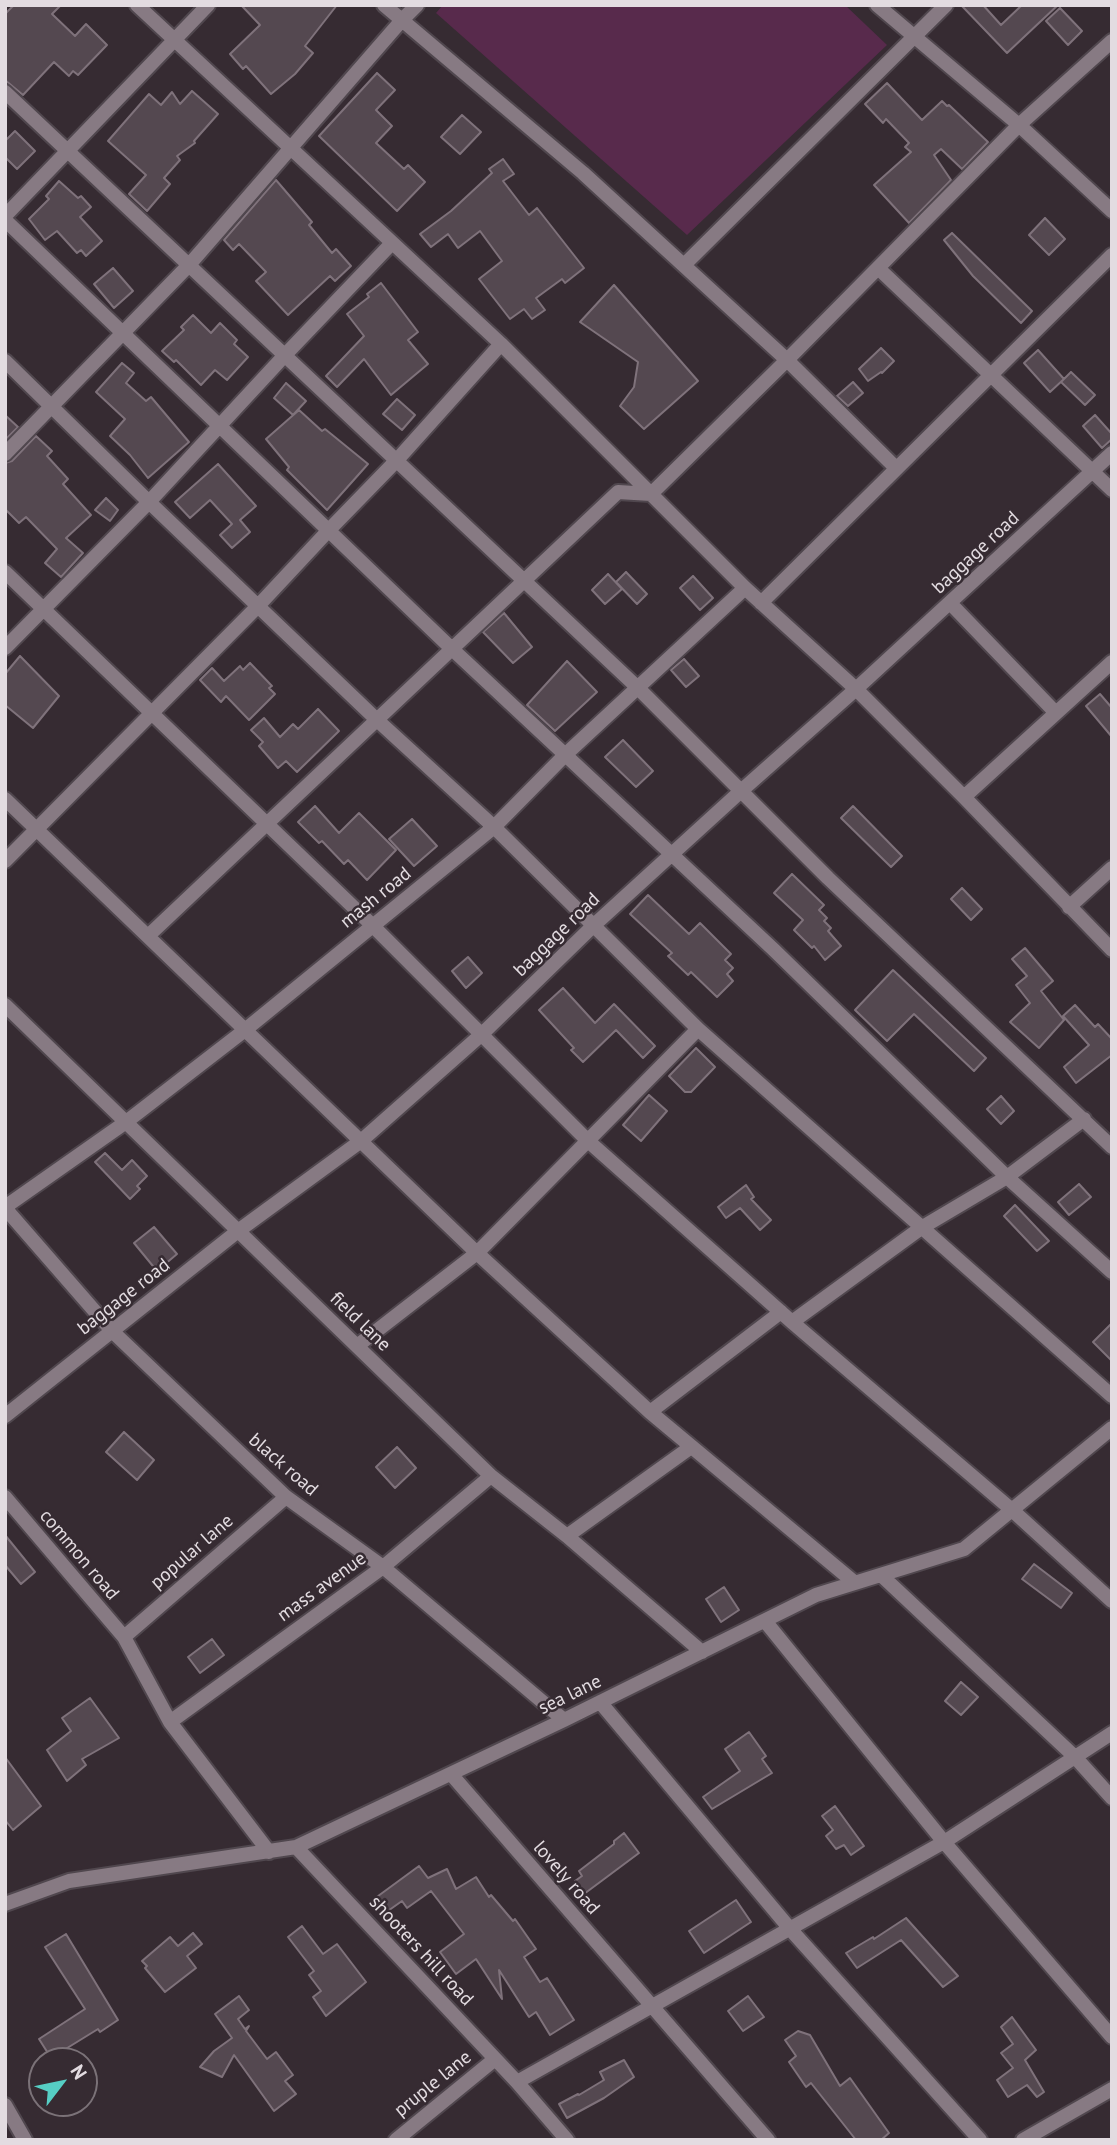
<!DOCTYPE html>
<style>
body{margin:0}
#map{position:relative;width:1117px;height:2145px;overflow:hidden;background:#362b32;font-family:"PT Sans",sans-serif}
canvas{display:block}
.frame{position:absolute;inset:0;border:7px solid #e3dce1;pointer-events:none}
.north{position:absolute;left:28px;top:2047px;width:70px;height:70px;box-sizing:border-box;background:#362b32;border:2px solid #7b7278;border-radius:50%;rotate:58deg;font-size:19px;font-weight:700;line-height:28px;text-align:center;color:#e3dce1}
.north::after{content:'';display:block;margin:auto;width:24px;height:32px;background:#56cec4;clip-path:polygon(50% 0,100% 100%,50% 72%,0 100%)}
</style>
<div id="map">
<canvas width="1117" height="2145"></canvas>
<div class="frame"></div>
<div class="north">N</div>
</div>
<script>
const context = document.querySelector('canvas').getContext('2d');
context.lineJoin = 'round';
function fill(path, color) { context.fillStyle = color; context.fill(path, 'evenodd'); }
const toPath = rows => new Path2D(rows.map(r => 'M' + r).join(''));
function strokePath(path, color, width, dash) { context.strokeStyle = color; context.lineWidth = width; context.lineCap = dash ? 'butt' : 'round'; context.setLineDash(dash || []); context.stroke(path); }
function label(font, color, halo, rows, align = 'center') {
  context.font = font + ' "PT Sans",sans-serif'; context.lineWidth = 5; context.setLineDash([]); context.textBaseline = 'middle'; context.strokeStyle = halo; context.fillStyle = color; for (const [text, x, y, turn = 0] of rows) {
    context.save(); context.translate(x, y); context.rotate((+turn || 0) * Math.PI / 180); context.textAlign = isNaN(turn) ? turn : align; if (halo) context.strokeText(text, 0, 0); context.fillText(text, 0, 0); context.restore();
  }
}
fill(toPath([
 [443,5,845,5,887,45,687,235,436,13]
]), '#582a4c');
const building = toPath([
 [14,5,61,5,52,14,75,36,86,24,107,45,78,75,73,71,69,76,54,62,23,95,5,80,5,14,14,5],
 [241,5,337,5,305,46,313,53,295,74,271,94,246,66,243,69,230,54,260,25,241,5],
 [961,5,983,5,1001,25,1022,5,1058,5,1007,53,961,5],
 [1060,8,1082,31,1068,45,1046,21,1060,8],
 [377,73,395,90,376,110,392,126,376,143,404,169,408,165,425,182,397,211,319,136,377,73],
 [887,83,922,120,942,101,947,106,949,105,988,142,962,169,941,149,934,155,951,180,909,223,874,185,911,152,905,147,909,143,886,119,883,123,865,104,887,83],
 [192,91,218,114,194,141,195,143,177,156,180,160,164,178,170,184,147,211,129,194,146,175,108,141,149,94,161,105,172,92,180,104,192,91],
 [462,115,481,132,460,154,441,137,462,115],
 [15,131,35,151,17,169,5,157,5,141,15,131],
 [503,159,514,174,503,181,529,215,537,208,584,268,565,283,562,279,536,298,545,310,532,319,524,309,510,319,479,279,502,261,480,231,458,248,448,234,431,247,420,234,451,211,492,173,489,169,503,159],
 [276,180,312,222,309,225,332,253,336,249,351,266,335,281,330,276,288,315,256,281,266,272,239,244,233,250,224,240,276,180],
 [59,181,78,198,81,196,91,207,80,217,102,241,86,256,81,250,77,253,57,231,45,240,29,219,49,199,46,196,59,181],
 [1045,218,1065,239,1049,255,1029,235,1045,218],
 [952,233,1032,311,1021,323,973,276,944,240,952,233],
 [113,268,133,291,114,308,94,284,113,268],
 [381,283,418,332,408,340,428,364,391,395,364,359,337,387,326,376,364,336,347,314,369,297,367,294,381,283],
 [614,285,698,381,644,429,620,406,634,387,638,362,580,322,614,285],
 [193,315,211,333,220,323,237,340,234,344,248,357,227,380,215,370,201,385,176,360,174,362,162,351,184,330,181,327,193,315],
 [881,348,894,361,882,373,881,372,868,381,859,369,881,348],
 [1038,350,1064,379,1050,392,1024,363,1038,350],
 [122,363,134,373,126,383,146,401,151,397,189,442,148,478,130,455,110,436,125,419,96,392,122,363],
 [1071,372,1095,395,1085,405,1061,382,1071,372],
 [853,382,863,393,848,406,837,396,853,382],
 [286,383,306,401,293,415,274,398,286,383],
 [397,399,415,415,402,430,383,414,397,399],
 [299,410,322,431,325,429,368,464,327,510,287,470,289,467,266,439,299,410],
 [5,415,18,427,5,440,5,415],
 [1095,415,1112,434,1112,439,1102,448,1083,426,1095,415],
 [36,436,52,451,47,456,68,479,63,484,91,515,66,538,83,553,61,577,45,563,57,549,26,517,19,523,5,509,5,463,12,461,36,436],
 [218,464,256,506,240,520,250,532,232,548,220,535,232,524,210,500,190,518,175,502,218,464],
 [106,498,118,510,110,521,95,510,106,498],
 [626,572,647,594,637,604,616,582,626,572],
 [608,574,622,589,605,604,592,590,608,574],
 [693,576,713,598,700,610,680,588,693,576],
 [504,613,532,647,513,663,483,632,504,613],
 [20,656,59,696,33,728,5,705,5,674,20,656],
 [684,659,699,676,686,687,671,670,684,659],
 [567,661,597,692,555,731,527,705,567,661],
 [250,663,272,686,269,688,275,694,249,720,226,696,221,702,200,680,212,668,224,681,240,666,243,670,250,663],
 [1100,694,1112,708,1112,737,1086,706,1100,694],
 [318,709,339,731,297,772,286,761,278,768,259,746,263,742,251,730,264,718,280,737,293,724,298,729,318,709],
 [623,740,653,771,636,787,605,757,623,740],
 [315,806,339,833,359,813,396,850,367,880,348,860,344,864,322,841,319,843,298,822,315,806],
 [853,806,902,856,891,867,841,818,853,806],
 [412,819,437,846,414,866,389,839,412,819],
 [792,874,824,905,819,910,827,918,824,921,831,928,828,931,841,946,825,960,814,946,812,948,794,930,803,920,774,893,792,874],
 [962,888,982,909,971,920,951,899,962,888],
 [648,895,689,934,700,923,731,954,725,960,733,968,727,974,733,981,717,997,691,972,688,975,668,956,672,953,630,914,648,895],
 [1025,948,1053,981,1041,991,1064,1020,1039,1048,1010,1022,1030,1003,1016,985,1027,976,1012,959,1025,948],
 [468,957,482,973,466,988,452,971,468,957],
 [893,970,986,1058,974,1071,914,1014,887,1041,855,1010,893,970],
 [563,988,595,1023,614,1004,655,1046,643,1058,616,1030,583,1062,571,1050,574,1048,539,1010,563,988],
 [1075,1005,1095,1027,1098,1024,1112,1039,1112,1055,1076,1083,1064,1067,1089,1045,1063,1016,1075,1005],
 [696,1048,715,1067,691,1092,685,1092,669,1076,696,1048],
 [649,1095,667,1111,641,1141,623,1125,649,1095],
 [1001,1096,1014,1111,1001,1124,987,1109,1001,1096],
 [105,1153,122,1170,132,1160,147,1176,137,1186,140,1189,130,1199,95,1162,105,1153],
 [1079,1184,1091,1197,1069,1215,1058,1202,1079,1184],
 [746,1185,754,1197,751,1199,771,1220,760,1230,740,1208,726,1218,718,1207,746,1185],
 [1015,1205,1049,1241,1037,1251,1004,1216,1015,1205],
 [154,1227,177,1254,157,1271,134,1243,154,1227],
 [1112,1323,1112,1361,1093,1342,1112,1323],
 [124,1432,154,1460,137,1480,106,1452,124,1432],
 [397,1447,416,1468,395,1488,376,1467,397,1447],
 [5,1535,35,1572,21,1584,5,1565,5,1535],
 [1034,1564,1072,1593,1061,1608,1022,1579,1034,1564],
 [724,1587,739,1610,721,1622,706,1599,724,1587],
 [212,1639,224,1655,200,1673,188,1657,212,1639],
 [961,1682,978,1697,961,1715,945,1701,961,1682],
 [90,1698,119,1738,82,1759,86,1765,67,1781,47,1750,71,1731,62,1718,90,1698],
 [749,1732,766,1756,762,1759,772,1773,712,1809,703,1797,740,1771,725,1749,749,1732],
 [5,1757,41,1806,13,1830,5,1820,5,1757],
 [835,1806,864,1846,851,1855,844,1845,836,1849,826,1836,833,1830,822,1816,835,1806],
 [624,1833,639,1853,584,1894,575,1881,582,1876,579,1871,614,1844,614,1841,624,1833],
 [419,1866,428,1878,447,1869,456,1889,476,1877,489,1897,491,1895,513,1921,515,1919,536,1949,524,1957,540,1982,547,1978,574,2020,550,2035,536,2012,529,2017,499,1970,502,1999,476,1959,456,1974,440,1952,464,1934,431,1891,407,1908,402,1901,385,1913,374,1899,419,1866],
 [736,1900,751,1922,704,1953,689,1931,736,1900],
 [906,1918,958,1976,943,1987,901,1940,857,1968,846,1953,873,1937,874,1939,906,1918],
 [302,1926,323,1954,337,1944,366,1982,326,2016,313,1997,321,1991,309,1975,314,1971,288,1937,302,1926],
 [193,1933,202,1944,187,1956,196,1968,165,1992,145,1968,147,1966,142,1961,170,1937,178,1946,193,1933],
 [66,1934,118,2020,100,2032,98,2029,51,2058,39,2039,85,2009,45,1947,66,1934],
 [239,1996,249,2010,238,2019,245,2029,249,2026,246,2031,267,2059,276,2052,293,2075,285,2081,296,2094,274,2111,234,2055,222,2077,200,2067,214,2051,232,2038,215,2014,239,1996],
 [748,1996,764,2017,743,2031,728,2011,748,1996],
 [1012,2017,1036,2050,1025,2060,1044,2092,1037,2097,1027,2085,1008,2097,997,2080,1013,2068,1001,2053,1013,2044,1001,2027,1012,2017],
 [798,2031,810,2035,840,2086,850,2078,889,2133,881,2140,856,2140,811,2083,806,2087,789,2062,796,2056,785,2040,798,2031],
 [624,2060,634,2077,604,2098,567,2118,559,2104,578,2094,579,2095,604,2080,600,2072,624,2060]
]);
fill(building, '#544850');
strokePath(building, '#7f727b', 2);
const street = toPath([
 [137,5,501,344,745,588,856,689,964,797,1112,950],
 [384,5,583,173,787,360,896,468],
 [877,5,1019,125,1112,211],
 [5,92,638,688,828,878,1112,1147],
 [5,216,208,5],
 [5,220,451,648,773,949,1007,1177,1112,1272],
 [684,265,946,5],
 [878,268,1112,490],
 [5,361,149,502,376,719,494,827,698,1029,1112,1396],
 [5,454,189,265,402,20,417,5],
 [5,572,372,925,587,1140,792,1322,1012,1510,1112,1601],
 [761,603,1112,255],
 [950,603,1056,713],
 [5,648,149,502,285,355,392,243],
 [964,797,1112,662],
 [5,799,477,1253,650,1412,855,1583],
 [5,861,258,606,328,531,397,460,501,344],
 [1069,907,1112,868],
 [148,936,618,492,651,494,787,360,1019,125,1112,41],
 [5,1005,491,1476,567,1536,702,1652],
 [5,1207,126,1122,245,1030,494,827,565,755,745,588],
 [5,1208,112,1331,286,1497,383,1567,564,1720],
 [792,1322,921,1228,1007,1177,1084,1119],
 [357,1346,477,1253,698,1029],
 [650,1412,781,1312],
 [5,1416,238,1231,361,1141,482,1034,593,926,741,791,856,689,1112,453],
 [5,1497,124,1637,170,1722,269,1852],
 [567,1536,691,1447],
 [881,1575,1075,1757,1112,1798],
 [765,1621,944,1842,1112,2037],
 [124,1637,286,1497],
 [600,1702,791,1930,980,2140],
 [170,1722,383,1567,491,1476],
 [451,1774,768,2140],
 [296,1847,517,2082,567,2140],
 [5,1904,69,1881,296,1847,564,1720,816,1595,964,1549,1112,1428],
 [517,2082,944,1842,1112,1733],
 [5,2105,25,2140],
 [396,2140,495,2059],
 [1023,2140,1112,2089]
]);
strokePath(street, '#50474e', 18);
strokePath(street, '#877a83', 14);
label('19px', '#e3dce1', '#362b32', [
 ["baggage road",976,553,-43],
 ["mash road",376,898,-39],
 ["baggage road",557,935,-44],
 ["baggage road",124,1297,-38],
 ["field lane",360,1322,44],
 ["black road",283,1465,41],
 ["popular lane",192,1552,-41],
 ["common road",79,1555,50],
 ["mass avenue",322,1587,-36],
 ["sea lane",570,1695,-26],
 ["lovely road",566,1878,49],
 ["shooters hill road",421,1951,47],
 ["pruple lane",433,2084,-39]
]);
</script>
